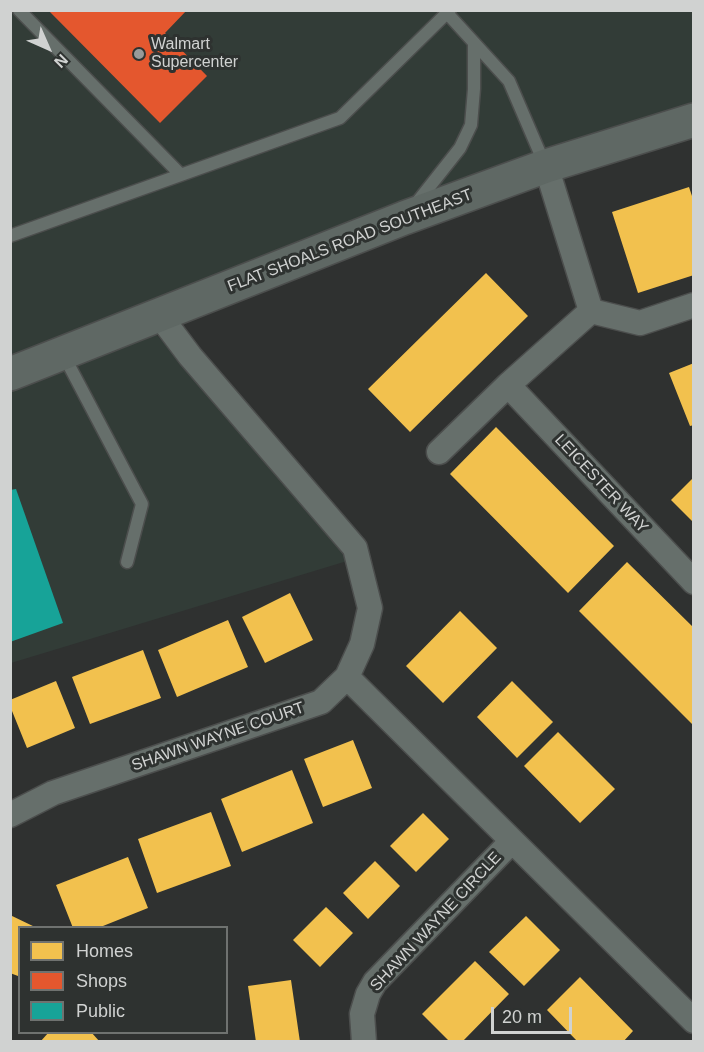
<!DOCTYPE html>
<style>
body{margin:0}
#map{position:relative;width:704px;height:1052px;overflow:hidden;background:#2f3130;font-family:Helvetica,sans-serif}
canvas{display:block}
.frame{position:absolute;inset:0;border:12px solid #d0d2d1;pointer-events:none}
.legend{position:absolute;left:18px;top:926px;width:210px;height:108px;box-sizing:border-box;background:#2e3230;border:2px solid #6f7270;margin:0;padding:8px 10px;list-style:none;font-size:18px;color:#d0d2d1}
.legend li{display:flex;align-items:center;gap:12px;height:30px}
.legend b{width:30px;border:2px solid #6f7270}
.north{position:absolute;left:18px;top:18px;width:60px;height:60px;-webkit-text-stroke:4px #2e3230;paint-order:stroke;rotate:135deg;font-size:16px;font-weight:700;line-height:24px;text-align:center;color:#d0d2d1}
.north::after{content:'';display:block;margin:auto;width:21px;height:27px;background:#d0d2d1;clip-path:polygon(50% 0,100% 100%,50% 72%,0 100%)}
.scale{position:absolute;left:491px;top:1007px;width:81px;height:27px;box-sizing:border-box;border:3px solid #d0d2d1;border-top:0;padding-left:8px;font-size:18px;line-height:21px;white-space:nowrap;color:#d0d2d1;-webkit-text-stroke:4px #2e3230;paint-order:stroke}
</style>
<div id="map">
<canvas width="704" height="1052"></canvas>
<div class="frame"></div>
<ul class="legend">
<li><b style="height:16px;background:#f2c14e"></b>Homes</li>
<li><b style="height:16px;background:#e4572e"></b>Shops</li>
<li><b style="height:16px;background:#17a398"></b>Public</li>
</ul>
<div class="north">N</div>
<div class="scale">20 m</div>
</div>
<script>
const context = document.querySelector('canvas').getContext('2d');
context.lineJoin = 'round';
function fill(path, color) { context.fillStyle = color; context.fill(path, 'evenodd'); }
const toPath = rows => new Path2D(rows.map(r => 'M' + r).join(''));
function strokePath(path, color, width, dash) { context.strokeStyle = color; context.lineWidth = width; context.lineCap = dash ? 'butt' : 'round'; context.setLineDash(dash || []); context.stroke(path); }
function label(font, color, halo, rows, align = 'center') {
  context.font = font + ' Helvetica,sans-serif'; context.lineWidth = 6; context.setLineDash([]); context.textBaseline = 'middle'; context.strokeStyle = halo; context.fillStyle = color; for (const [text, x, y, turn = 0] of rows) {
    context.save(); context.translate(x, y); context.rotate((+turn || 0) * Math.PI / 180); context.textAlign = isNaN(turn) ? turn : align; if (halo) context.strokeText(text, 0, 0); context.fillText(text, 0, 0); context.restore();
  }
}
fill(toPath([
 [11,11,693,11,693,105,137,313,357,558,11,663]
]), '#323c37');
fill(toPath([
 [689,187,694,202,694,275,638,293,612,212],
 [486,273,528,316,410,432,368,389],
 [694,363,694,425,690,426,669,373],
 [496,427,614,546,568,593,450,474],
 [694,477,694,523,671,500],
 [627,562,694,628,694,726,579,611],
 [290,593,313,640,265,663,242,617],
 [460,611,497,648,443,703,406,666],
 [228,620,248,667,177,697,158,650],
 [143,650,161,698,90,724,72,677],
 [56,681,75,728,27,748,10,706,10,700],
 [512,681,553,722,517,758,477,717],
 [558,732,615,789,580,823,524,766],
 [353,740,372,788,323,807,304,759],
 [292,770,313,823,242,852,221,799],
 [211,812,231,866,157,893,138,839],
 [423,813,449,839,416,872,390,846],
 [128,857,148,908,98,928,73,928,56,885],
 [375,861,400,886,368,919,343,893],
 [326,907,353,933,320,967,293,940],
 [10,915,37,928,20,928,20,972,18,976,10,973],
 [526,916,560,950,524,986,489,952],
 [475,961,509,994,462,1042,450,1042,422,1014],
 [580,977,633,1031,623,1042,578,1042,547,1010],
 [291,980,300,1042,256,1042,248,986],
 [49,1032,91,1032,100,1042,40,1042]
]), '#f2c14e');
fill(toPath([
 [48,10,187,10,165,33,207,76,160,123]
]), '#e4572e');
fill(toPath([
 [16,489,63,623,10,642,10,490]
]), '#17a398');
const lane = toPath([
 [19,10,180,174],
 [447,13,509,81,545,165],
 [415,205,460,148,471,125,474,89,474,44],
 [10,236,340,118,450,10],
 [63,354,142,504,127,562]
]);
const street = toPath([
 [591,311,640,323,694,305],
 [508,385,694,582],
 [439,452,508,385,591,311,546,166],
 [347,677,694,1021],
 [10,815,53,793,321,702,347,677,362,644,370,608,355,548,190,356,160,316],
 [364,1042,362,1014,368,994,375,982,512,841]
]);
const secondary = toPath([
 [10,374,404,218,546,166,694,120]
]);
strokePath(lane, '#4c4e4d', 15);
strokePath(street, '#4c4e4d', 27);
strokePath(secondary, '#4c4e4d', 36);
strokePath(lane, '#666f6b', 12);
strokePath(street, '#666f6b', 24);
strokePath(secondary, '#5f6864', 33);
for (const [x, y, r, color] of [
 [139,54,6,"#989a99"]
]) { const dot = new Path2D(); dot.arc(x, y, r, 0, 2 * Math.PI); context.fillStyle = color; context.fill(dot); strokePath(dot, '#2e3230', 2); }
label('16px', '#d0d2d1', '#2e3230', [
 ["Walmart",151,45],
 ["Supercenter",151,63]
], 'left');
label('16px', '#d0d2d1', '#2e3230', [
 ["FLAT SHOALS ROAD SOUTHEAST",350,241,-21],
 ["LEICESTER WAY",601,484,47],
 ["SHAWN WAYNE COURT",218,737,-19],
 ["SHAWN WAYNE CIRCLE",436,922,-47]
]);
</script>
